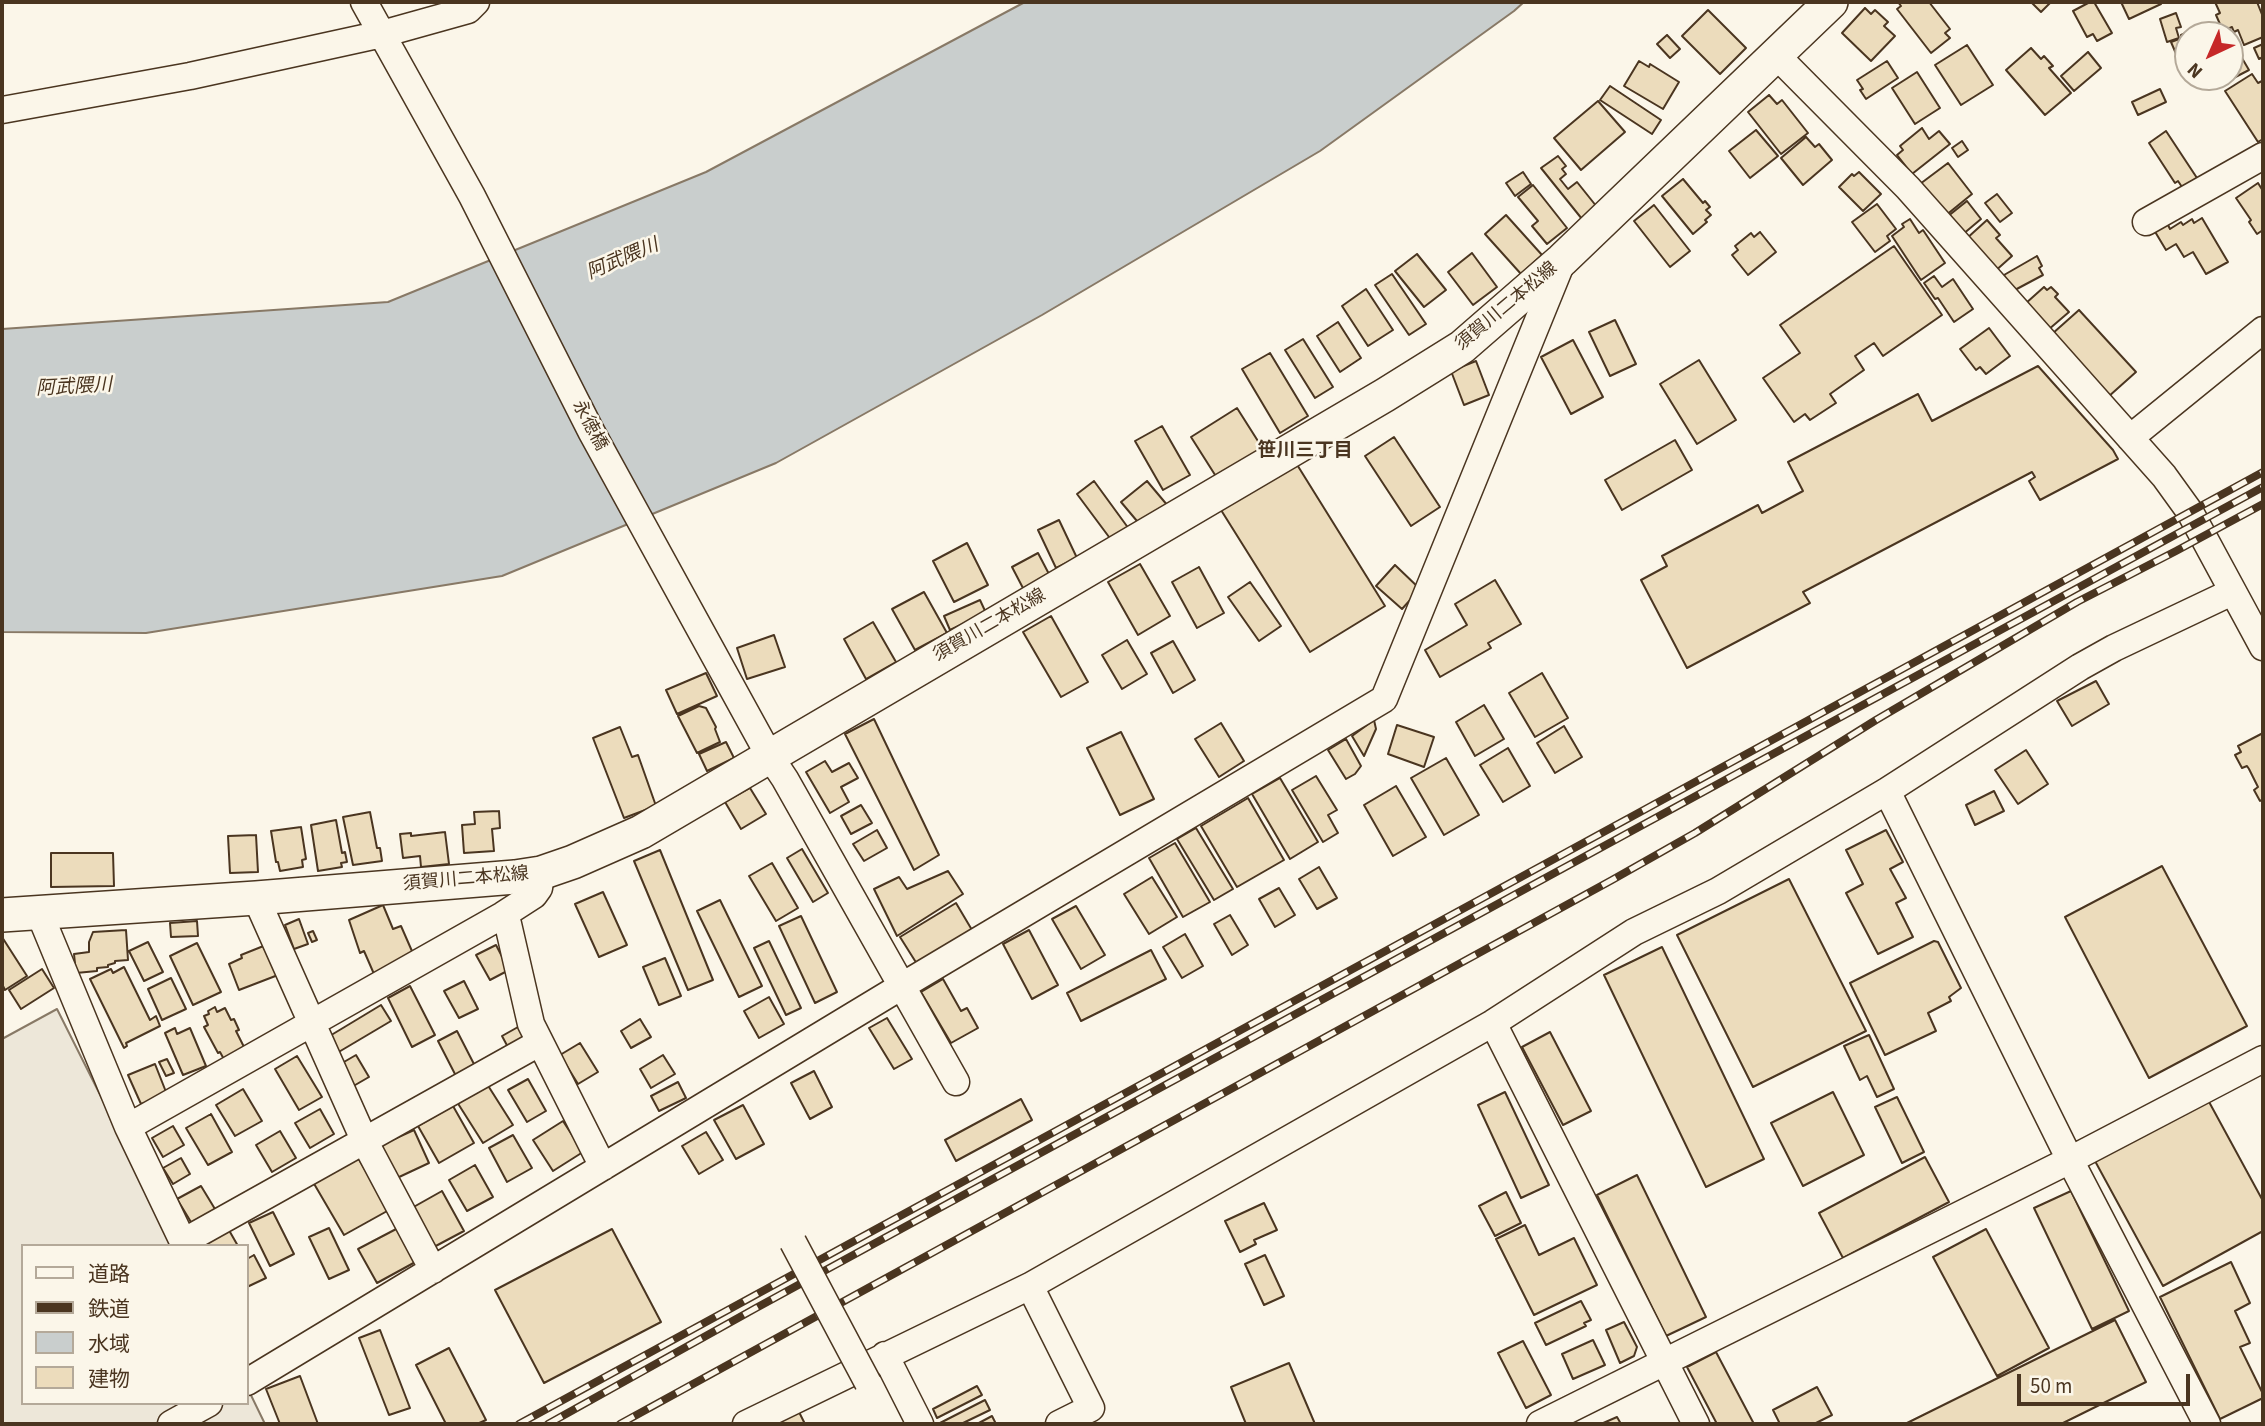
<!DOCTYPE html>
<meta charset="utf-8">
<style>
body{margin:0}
#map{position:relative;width:2265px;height:1426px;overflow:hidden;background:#fbf6e9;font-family:"Source Sans 3","Noto Sans JP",sans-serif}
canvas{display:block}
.frame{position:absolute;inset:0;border:4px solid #4a3520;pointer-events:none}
.legend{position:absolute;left:21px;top:1244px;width:228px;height:161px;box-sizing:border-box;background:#fbf6e9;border:2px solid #b4a999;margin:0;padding:9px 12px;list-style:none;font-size:21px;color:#4a3520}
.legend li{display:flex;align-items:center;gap:14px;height:35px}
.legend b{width:35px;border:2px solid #b4a999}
.north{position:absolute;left:2174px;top:21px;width:70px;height:70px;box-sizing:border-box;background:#fbf6e9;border:2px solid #b4a999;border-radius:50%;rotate:224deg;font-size:19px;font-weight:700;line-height:28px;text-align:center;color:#4a3520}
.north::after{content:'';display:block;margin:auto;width:24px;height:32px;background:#c62828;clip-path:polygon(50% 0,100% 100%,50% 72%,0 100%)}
.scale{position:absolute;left:2017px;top:1374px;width:173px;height:32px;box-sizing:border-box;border:4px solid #4a3520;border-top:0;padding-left:9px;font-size:21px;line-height:24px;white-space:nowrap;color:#4a3520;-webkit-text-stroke:5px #fbf6e9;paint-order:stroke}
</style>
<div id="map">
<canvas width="2265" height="1426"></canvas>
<div class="frame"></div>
<ul class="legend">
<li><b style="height:9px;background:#fbf6e9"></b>道路</li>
<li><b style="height:9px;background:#4a3520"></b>鉄道</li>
<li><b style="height:19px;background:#c9cecd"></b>水域</li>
<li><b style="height:19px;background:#ecdcbc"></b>建物</li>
</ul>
<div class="north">N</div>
<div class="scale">50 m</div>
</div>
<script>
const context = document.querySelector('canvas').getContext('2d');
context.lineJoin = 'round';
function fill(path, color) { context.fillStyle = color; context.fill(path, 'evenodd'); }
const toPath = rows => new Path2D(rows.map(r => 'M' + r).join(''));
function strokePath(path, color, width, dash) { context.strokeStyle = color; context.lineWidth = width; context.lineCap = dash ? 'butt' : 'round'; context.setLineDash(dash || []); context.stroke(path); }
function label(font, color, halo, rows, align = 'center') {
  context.font = font + ' "Source Sans 3","Noto Sans JP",sans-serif'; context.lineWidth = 5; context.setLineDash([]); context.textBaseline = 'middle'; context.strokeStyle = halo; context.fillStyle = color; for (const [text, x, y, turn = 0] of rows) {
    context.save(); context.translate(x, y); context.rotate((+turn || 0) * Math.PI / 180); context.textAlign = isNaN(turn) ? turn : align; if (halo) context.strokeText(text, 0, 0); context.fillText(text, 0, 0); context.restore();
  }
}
const parking = toPath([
 [57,1009,176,1246,23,1246,23,1403,247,1403,247,1387,265,1424,2,1424,2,1039,57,1009]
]);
fill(parking, '#ede7d9');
strokePath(parking, '#887966', 2);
const water = toPath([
 [1025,2,1524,2,1514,11,1320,151,1042,315,776,463,502,576,146,633,2,632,2,329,388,302,706,172,1025,2]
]);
fill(water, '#c9cecd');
strokePath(water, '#887966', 2);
const building = toPath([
 [1898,2,1929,2,1950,29,1945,33,1950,38,1931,53,1897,9,1901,6,1898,2],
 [2031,2,2051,2,2041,12,2031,2],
 [2090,2,2094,2,2112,33,2097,41,2093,34,2087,37,2073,11,2090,2],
 [2121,2,2160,2,2161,4,2129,19,2121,2],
 [2215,2,2257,2,2263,17,2263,37,2244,45,2238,30,2234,32,2232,27,2223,31,2216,15,2220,13,2215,2],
 [1865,8,1871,14,1875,10,1888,22,1884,26,1895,36,1871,61,1842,33,1865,8],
 [1708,10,1746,48,1720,74,1682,36,1708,10],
 [2176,13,2181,27,2176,28,2179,38,2167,42,2160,19,2176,13],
 [2208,23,2213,35,2188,35,2188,68,2183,70,2171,42,2182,38,2181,35,2208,23],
 [1667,35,1680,49,1670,58,1657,44,1667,35],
 [2263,44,2263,57,2259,59,2254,48,2263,44],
 [1967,45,1993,85,1961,105,1935,65,1967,45],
 [2031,48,2041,59,2044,56,2053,66,2049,68,2071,93,2045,115,2006,70,2031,48],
 [2088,52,2101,68,2074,91,2061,76,2088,52],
 [2239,53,2249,70,2220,85,2216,77,2230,77,2230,58,2239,53],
 [1639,61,1649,67,1650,64,1679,82,1663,109,1624,86,1639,61],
 [1887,61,1898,78,1866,99,1860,90,1863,89,1857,80,1887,61],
 [1917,72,1940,108,1915,124,1892,88,1917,72],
 [2252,74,2258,83,2262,81,2263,84,2263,139,2258,142,2225,91,2252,74],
 [1610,86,1661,120,1652,134,1600,100,1610,86],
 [2160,89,2166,102,2138,115,2132,102,2160,89],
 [1769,95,1777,104,1782,100,1808,133,1781,154,1748,112,1769,95],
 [1598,101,1625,132,1581,170,1554,138,1598,101],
 [1922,128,1929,139,1939,131,1950,144,1912,174,1897,155,1903,150,1900,146,1922,128],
 [1756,130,1778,156,1750,178,1729,151,1756,130],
 [2166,131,2197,178,2182,187,2178,181,2175,183,2149,143,2166,131],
 [1806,137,1815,147,1819,144,1832,160,1803,185,1781,158,1806,137],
 [1962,141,1968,150,1958,157,1952,148,1962,141],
 [1558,156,1566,166,1562,169,1566,174,1560,179,1568,189,1577,182,1597,207,1582,219,1541,168,1558,156],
 [1948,163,1972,194,1945,216,1920,184,1948,163],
 [1523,172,1531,184,1515,196,1506,183,1523,172],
 [1859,172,1881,194,1863,211,1839,187,1852,174,1854,176,1859,172],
 [1683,179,1703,203,1705,201,1710,207,1706,210,1711,215,1705,220,1707,222,1693,234,1662,196,1683,179],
 [2258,183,2263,191,2263,230,2257,234,2249,222,2251,220,2236,198,2258,183],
 [1533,185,1567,228,1547,244,1532,226,1538,221,1518,197,1533,185],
 [1997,194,2012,213,2000,222,1985,203,1997,194],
 [1967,201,1981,219,1962,235,1947,217,1967,201],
 [1877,204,1896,229,1887,236,1890,241,1875,252,1852,222,1877,204],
 [1654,205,1690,251,1670,267,1634,221,1654,205],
 [1506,215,1542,255,1521,274,1485,234,1506,215],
 [2202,218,2228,262,2206,274,2193,252,2184,257,2176,244,2166,250,2154,230,2167,223,2170,229,2181,222,2183,225,2192,219,2194,223,2202,218],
 [1910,219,1919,233,1923,230,1945,263,1921,280,1892,236,1904,227,1902,224,1910,219],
 [1987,220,2000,235,1996,238,2012,256,1993,273,1965,240,1987,220],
 [1760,232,1776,252,1748,275,1732,255,1738,250,1735,246,1751,233,1754,237,1760,232],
 [1894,246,1942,315,1883,356,1874,343,1855,356,1864,370,1830,394,1836,403,1810,420,1805,414,1794,422,1763,378,1800,353,1780,325,1894,246],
 [1472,253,1497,287,1473,305,1448,272,1472,253],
 [1417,254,1446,290,1424,307,1395,271,1417,254],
 [2037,256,2042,266,2039,268,2043,275,2013,291,2004,275,2037,256],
 [1392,274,1426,324,1409,335,1375,285,1392,274],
 [1934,276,1942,287,1953,279,1973,309,1954,322,1938,298,1935,299,1924,283,1934,276],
 [2044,287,2047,290,2051,287,2058,294,2055,297,2069,312,2048,330,2025,304,2044,287],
 [1366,289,1393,330,1368,346,1342,306,1366,289],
 [2079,310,2136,372,2108,397,2052,334,2079,310],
 [1615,320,1636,364,1610,376,1589,332,1615,320],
 [1338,322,1361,358,1340,372,1317,336,1338,322],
 [1989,328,2010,356,1986,374,1980,367,1976,370,1960,349,1989,328],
 [1303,339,1333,387,1315,398,1285,350,1303,339],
 [1573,340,1603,397,1571,414,1541,357,1573,340],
 [1270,353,1308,416,1280,433,1242,369,1270,353],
 [1699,360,1736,420,1697,444,1660,384,1699,360],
 [1476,361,1489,395,1464,405,1451,371,1476,361],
 [2038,366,2113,450,2118,459,2040,500,2029,481,2035,477,2032,472,1803,592,1810,603,1687,668,1641,580,1667,566,1662,556,1758,505,1762,513,1803,491,1788,462,1918,394,1932,421,2038,366],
 [1237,408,1263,449,1217,478,1191,437,1237,408],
 [1162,426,1190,475,1163,490,1135,441,1162,426],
 [1394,437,1440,507,1411,526,1365,456,1394,437],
 [1675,440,1692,470,1622,510,1605,480,1675,440],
 [1296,463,1385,606,1310,652,1221,510,1296,463],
 [1094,481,1129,529,1112,541,1077,494,1094,481],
 [1147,481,1168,506,1142,527,1121,502,1147,481],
 [1059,520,1077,558,1056,568,1038,530,1059,520],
 [967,543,988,585,954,602,933,561,967,543],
 [1038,553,1050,576,1024,590,1012,567,1038,553],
 [1140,564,1170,616,1138,635,1108,582,1140,564],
 [1395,565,1420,589,1402,609,1376,586,1395,565],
 [1199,567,1224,613,1197,628,1172,582,1199,567],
 [1495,580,1521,624,1488,643,1491,648,1440,677,1425,650,1467,625,1455,604,1495,580],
 [1250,582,1281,626,1259,641,1228,597,1250,582],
 [924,592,947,633,915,650,892,609,924,592],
 [980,600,986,613,950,630,944,616,980,600],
 [1051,616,1088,682,1061,697,1023,632,1051,616],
 [873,622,896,662,866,679,844,639,873,622],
 [774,635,785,667,747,679,737,648,774,635],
 [1127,640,1147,674,1122,689,1102,655,1127,640],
 [1173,641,1195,680,1173,693,1151,653,1173,641],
 [706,673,717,696,677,714,666,690,706,673],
 [1542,673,1568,718,1535,737,1509,693,1542,673],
 [2096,681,2109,704,2072,726,2057,701,2096,681],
 [1484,705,1504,739,1475,756,1456,722,1484,705],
 [699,706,706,708,716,727,715,729,720,742,697,753,678,716,699,706],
 [874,719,939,855,914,870,845,734,874,719],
 [1374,720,1376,729,1364,756,1352,736,1374,720],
 [1221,723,1244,761,1219,777,1195,739,1221,723],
 [1397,725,1434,737,1424,767,1388,754,1397,725],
 [1564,726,1582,757,1555,773,1537,743,1564,726],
 [620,727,632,757,638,755,656,806,624,818,593,738,620,727],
 [1121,732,1154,799,1120,815,1087,748,1121,732],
 [2263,733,2263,799,2260,801,2254,790,2258,787,2249,769,2247,766,2242,768,2235,755,2241,752,2238,746,2263,733],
 [1346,739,1361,766,1355,774,1346,779,1328,750,1346,739],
 [726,742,734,758,707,771,699,754,726,742],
 [1508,748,1530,786,1503,802,1480,765,1508,748],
 [2026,750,2048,784,2018,804,1995,770,2026,750],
 [1446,758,1479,815,1444,835,1411,778,1446,758],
 [825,761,832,772,849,763,858,778,841,787,849,802,830,813,806,772,825,761],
 [1316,776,1337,810,1328,815,1338,833,1323,842,1292,790,1316,776],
 [1280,778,1318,842,1290,859,1252,794,1280,778],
 [1396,786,1426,837,1393,856,1364,805,1396,786],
 [750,788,766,814,741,829,725,802,750,788],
 [1994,791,2004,811,1975,825,1966,805,1994,791],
 [1248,798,1284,860,1237,887,1201,826,1248,798],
 [861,805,872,823,851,834,841,816,861,805],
 [499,811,500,828,492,829,494,851,464,853,462,825,475,824,474,812,499,811],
 [370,812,377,848,380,848,382,861,353,865,343,817,370,812],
 [336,820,342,853,345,852,347,862,341,863,342,867,318,871,311,825,336,820],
 [301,827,306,859,302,860,303,867,280,871,278,862,276,862,271,831,301,827],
 [1196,828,1233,889,1214,900,1177,839,1196,828],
 [877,830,887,848,864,861,853,844,877,830],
 [1886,830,1903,862,1890,869,1906,898,1896,903,1913,937,1878,954,1846,893,1863,884,1846,850,1886,830],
 [445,832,449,864,421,867,420,856,403,858,400,834,411,833,411,836,445,832],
 [256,835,258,872,230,873,228,836,256,835],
 [1175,843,1210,902,1183,917,1149,858,1175,843],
 [802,849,828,893,813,902,787,858,802,849],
 [660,850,713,980,688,990,634,861,660,850],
 [51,853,113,853,114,886,51,887,51,853],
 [772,863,798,908,776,921,749,876,772,863],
 [2162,866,2247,1026,2149,1078,2065,917,2162,866],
 [1319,867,1337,898,1317,909,1299,879,1319,867],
 [948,871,963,894,897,936,874,889,899,877,907,889,948,871],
 [1152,877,1177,917,1149,934,1124,894,1152,877],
 [1789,879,1866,1031,1753,1087,1677,935,1789,879],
 [1279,888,1295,915,1275,927,1259,899,1279,888],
 [603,892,627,945,599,957,575,904,603,892],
 [720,900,762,986,739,997,697,911,720,900],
 [956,903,972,930,917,964,900,937,956,903],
 [383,905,393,929,401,926,415,958,374,974,364,951,360,953,349,920,383,905],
 [1076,906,1105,955,1081,969,1052,919,1076,906],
 [1230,915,1248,945,1232,955,1214,924,1230,915],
 [801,916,837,992,815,1003,779,926,801,916],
 [299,919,308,944,294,949,285,925,299,919],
 [197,921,198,936,171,937,170,923,197,921],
 [126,930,128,960,115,961,115,963,108,965,108,967,97,968,97,971,76,973,74,954,89,952,89,942,93,932,126,930],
 [1029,930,1058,985,1032,999,1003,944,1029,930],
 [313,931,317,940,312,942,308,933,313,931],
 [1185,934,1203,966,1182,978,1163,947,1185,934],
 [2,937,27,976,5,990,2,984,2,937],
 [769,941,801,1008,786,1015,754,948,769,941],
 [1934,941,1938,942,1961,988,1949,997,1951,1001,1928,1013,1936,1031,1885,1055,1850,983,1934,941],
 [148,942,163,972,144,981,129,951,148,942],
 [197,943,221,992,193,1005,170,956,197,943],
 [266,945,278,975,239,990,229,964,242,958,241,955,266,945],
 [496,945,509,970,490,980,476,955,496,945],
 [1662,947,1764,1159,1706,1187,1604,975,1662,947],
 [1151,950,1166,979,1081,1021,1067,993,1151,950],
 [665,958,681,996,659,1005,643,967,665,958],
 [124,967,150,1020,156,1016,160,1026,126,1043,127,1046,124,1048,90,979,111,969,113,973,124,967],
 [42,969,54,988,21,1009,9,990,42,969],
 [171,978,186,1009,162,1020,148,989,171,978],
 [943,979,961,1011,967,1008,978,1028,951,1043,921,992,943,979],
 [464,981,478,1009,459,1018,444,991,464,981],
 [410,986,435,1035,412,1047,388,998,410,986],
 [769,997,784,1024,759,1038,744,1011,769,997],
 [381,1005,391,1021,337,1053,328,1037,381,1005],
 [215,1007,217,1012,225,1008,231,1020,234,1019,239,1030,236,1031,247,1053,226,1063,220,1052,218,1053,204,1027,208,1025,204,1016,209,1014,208,1011,215,1007],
 [887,1018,912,1059,894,1069,869,1028,887,1018],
 [640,1019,651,1037,631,1048,621,1031,640,1019],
 [518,1027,527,1041,510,1051,502,1036,518,1027],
 [175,1028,177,1034,190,1028,206,1066,183,1075,165,1033,175,1028],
 [457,1031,476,1068,457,1078,438,1041,457,1031],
 [1550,1032,1591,1111,1563,1125,1522,1047,1550,1032],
 [1869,1035,1894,1089,1877,1097,1867,1076,1860,1080,1844,1046,1869,1035],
 [580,1043,598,1072,578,1084,560,1055,580,1043],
 [356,1055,369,1077,350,1088,337,1066,356,1055],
 [663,1055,675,1074,651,1088,640,1069,663,1055],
 [297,1056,322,1097,299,1110,275,1069,297,1056],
 [167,1059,174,1073,166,1076,159,1062,167,1059],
 [155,1064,168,1097,141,1104,128,1075,155,1064],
 [814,1071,832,1107,810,1119,791,1083,814,1071],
 [528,1079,546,1111,527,1122,508,1090,528,1079],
 [678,1082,686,1098,659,1111,651,1096,678,1082],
 [487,1084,513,1125,483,1143,457,1102,487,1084],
 [243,1089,262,1121,235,1136,216,1105,243,1089],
 [1505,1092,1549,1185,1521,1198,1478,1105,1505,1092],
 [1833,1092,1864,1155,1803,1186,1771,1123,1833,1092],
 [1897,1097,1924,1152,1902,1163,1875,1107,1897,1097],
 [1021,1099,1032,1120,956,1161,945,1140,1021,1099],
 [2208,1100,2263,1201,2263,1231,2163,1286,2095,1161,2208,1100],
 [743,1105,764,1144,736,1159,714,1120,743,1105],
 [453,1106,474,1143,439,1163,418,1126,453,1106],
 [320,1109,334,1134,310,1148,295,1123,320,1109],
 [211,1114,232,1152,208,1165,186,1128,211,1114],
 [563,1121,583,1152,553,1171,533,1140,563,1121],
 [173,1126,184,1145,163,1157,152,1138,173,1126],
 [414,1130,429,1163,397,1178,381,1145,414,1130],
 [280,1131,296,1158,272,1172,256,1145,280,1131],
 [706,1132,723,1160,699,1174,682,1146,706,1132],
 [513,1135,532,1168,507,1182,489,1148,513,1135],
 [357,1156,389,1210,344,1235,313,1182,357,1156],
 [1925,1157,1949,1202,1843,1258,1819,1213,1925,1157],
 [181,1158,190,1174,173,1184,163,1168,181,1158],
 [475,1165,493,1197,467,1211,449,1180,475,1165],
 [1637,1175,1706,1317,1666,1336,1597,1195,1637,1175],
 [201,1186,218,1214,194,1227,177,1199,201,1186],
 [442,1191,464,1231,432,1248,410,1209,442,1191],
 [2071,1191,2129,1311,2092,1329,2034,1208,2071,1191],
 [1506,1192,1521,1223,1495,1236,1479,1206,1506,1192],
 [1264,1203,1277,1230,1254,1240,1256,1244,1240,1252,1225,1221,1264,1203],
 [273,1212,294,1254,270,1266,249,1223,273,1212],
 [226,1225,238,1246,201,1246,226,1225],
 [1525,1225,1539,1255,1574,1238,1597,1285,1534,1315,1496,1239,1525,1225],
 [400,1227,419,1260,377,1283,358,1249,400,1227],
 [329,1228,349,1270,329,1279,309,1237,329,1228],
 [612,1229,661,1322,544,1383,495,1290,612,1229],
 [1986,1229,2049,1348,1997,1376,1933,1257,1986,1229],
 [254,1255,266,1278,247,1287,247,1259,254,1255],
 [1265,1255,1284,1296,1264,1305,1245,1264,1265,1255],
 [2231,1262,2250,1303,2235,1311,2250,1343,2240,1347,2263,1394,2263,1398,2220,1419,2160,1297,2231,1262],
 [1581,1301,1591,1320,1584,1323,1586,1326,1546,1345,1535,1323,1581,1301],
 [2115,1320,2146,1382,2061,1424,1905,1424,2115,1320],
 [1624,1322,1637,1347,1634,1356,1620,1363,1606,1330,1624,1322],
 [380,1330,410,1408,389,1415,359,1338,380,1330],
 [1593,1340,1605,1365,1573,1379,1562,1354,1593,1340],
 [1523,1341,1551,1395,1526,1408,1498,1353,1523,1341],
 [449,1348,486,1420,477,1424,446,1424,416,1365,449,1348],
 [1716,1352,1754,1424,1717,1424,1687,1367,1716,1352],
 [1289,1363,1315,1424,1246,1424,1231,1387,1289,1363],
 [300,1376,318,1424,280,1424,266,1389,300,1376],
 [977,1386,982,1395,937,1418,933,1409,977,1386],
 [1817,1387,1832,1415,1814,1424,1780,1424,1773,1410,1817,1387],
 [985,1400,990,1410,961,1424,940,1423,985,1400],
 [799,1412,805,1424,774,1424,799,1412],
 [992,1416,996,1424,977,1424,992,1416],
 [1617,1417,1621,1424,1601,1424,1617,1417]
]);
fill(building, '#ecdcbc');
strokePath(building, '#4a3520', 2);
const minor = toPath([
 [364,2,472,196,591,431,769,755,785,779,956,1082],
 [1775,54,1908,188,2164,476,2190,512,2263,647],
 [2,110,190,76,382,34,468,10,476,2],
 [2146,222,2263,156],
 [2130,438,2263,330],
 [1887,791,2070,1160,2207,1424],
 [256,898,365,1142,433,1270],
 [39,912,128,1127,185,1246],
 [503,915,508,924,531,1024,603,1167],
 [1493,1023,1696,1424],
 [128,1127,503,915,534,895,539,888,541,873],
 [183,1242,539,1043],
 [1030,1286,1091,1408,1059,1424],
 [885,1355,920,1424],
 [247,1382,902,986,1384,699,1562,262],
 [171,1424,209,1403],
 [746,1424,1030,1286,1493,1023,1634,932,1718,891,1887,791,2080,667,2114,648,2232,592],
 [1540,1424,2070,1160,2263,1059]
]);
const major = toPath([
 [2,915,256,898,515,877,541,873,573,862,641,832,1385,395,1462,347,1562,260,1831,2]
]);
strokePath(minor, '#4a3520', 29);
strokePath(major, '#4a3520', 36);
strokePath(minor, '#fbf6e9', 26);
strokePath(major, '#fbf6e9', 33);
const rail = toPath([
 [519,1424,2263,472],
 [548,1424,756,1308,2263,487],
 [620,1424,1612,880,1695,833,1876,720,2077,602,2176,551,2263,504]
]);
strokePath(rail, '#4a3520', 8);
strokePath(rail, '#fbf6e9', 5, [16]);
const minorBridge = toPath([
 [793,1242,868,1383]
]);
strokePath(minorBridge, '#4a3520', 29, []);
strokePath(minorBridge, '#fbf6e9', 26);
label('18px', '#4a3520', '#fbf6e9', [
 ["須賀川二本松線",1507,307,-40],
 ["永徳橋",589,426,62],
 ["須賀川二本松線",990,626,-30],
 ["須賀川二本松線",466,880,-5]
]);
label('italic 19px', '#4a3520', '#fbf6e9', [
 ["阿武隈川",623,260,-23],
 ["阿武隈川",74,388,-3]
]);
label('bold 19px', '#4a3520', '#fbf6e9', [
 ["笹川三丁目",1305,452]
]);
</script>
